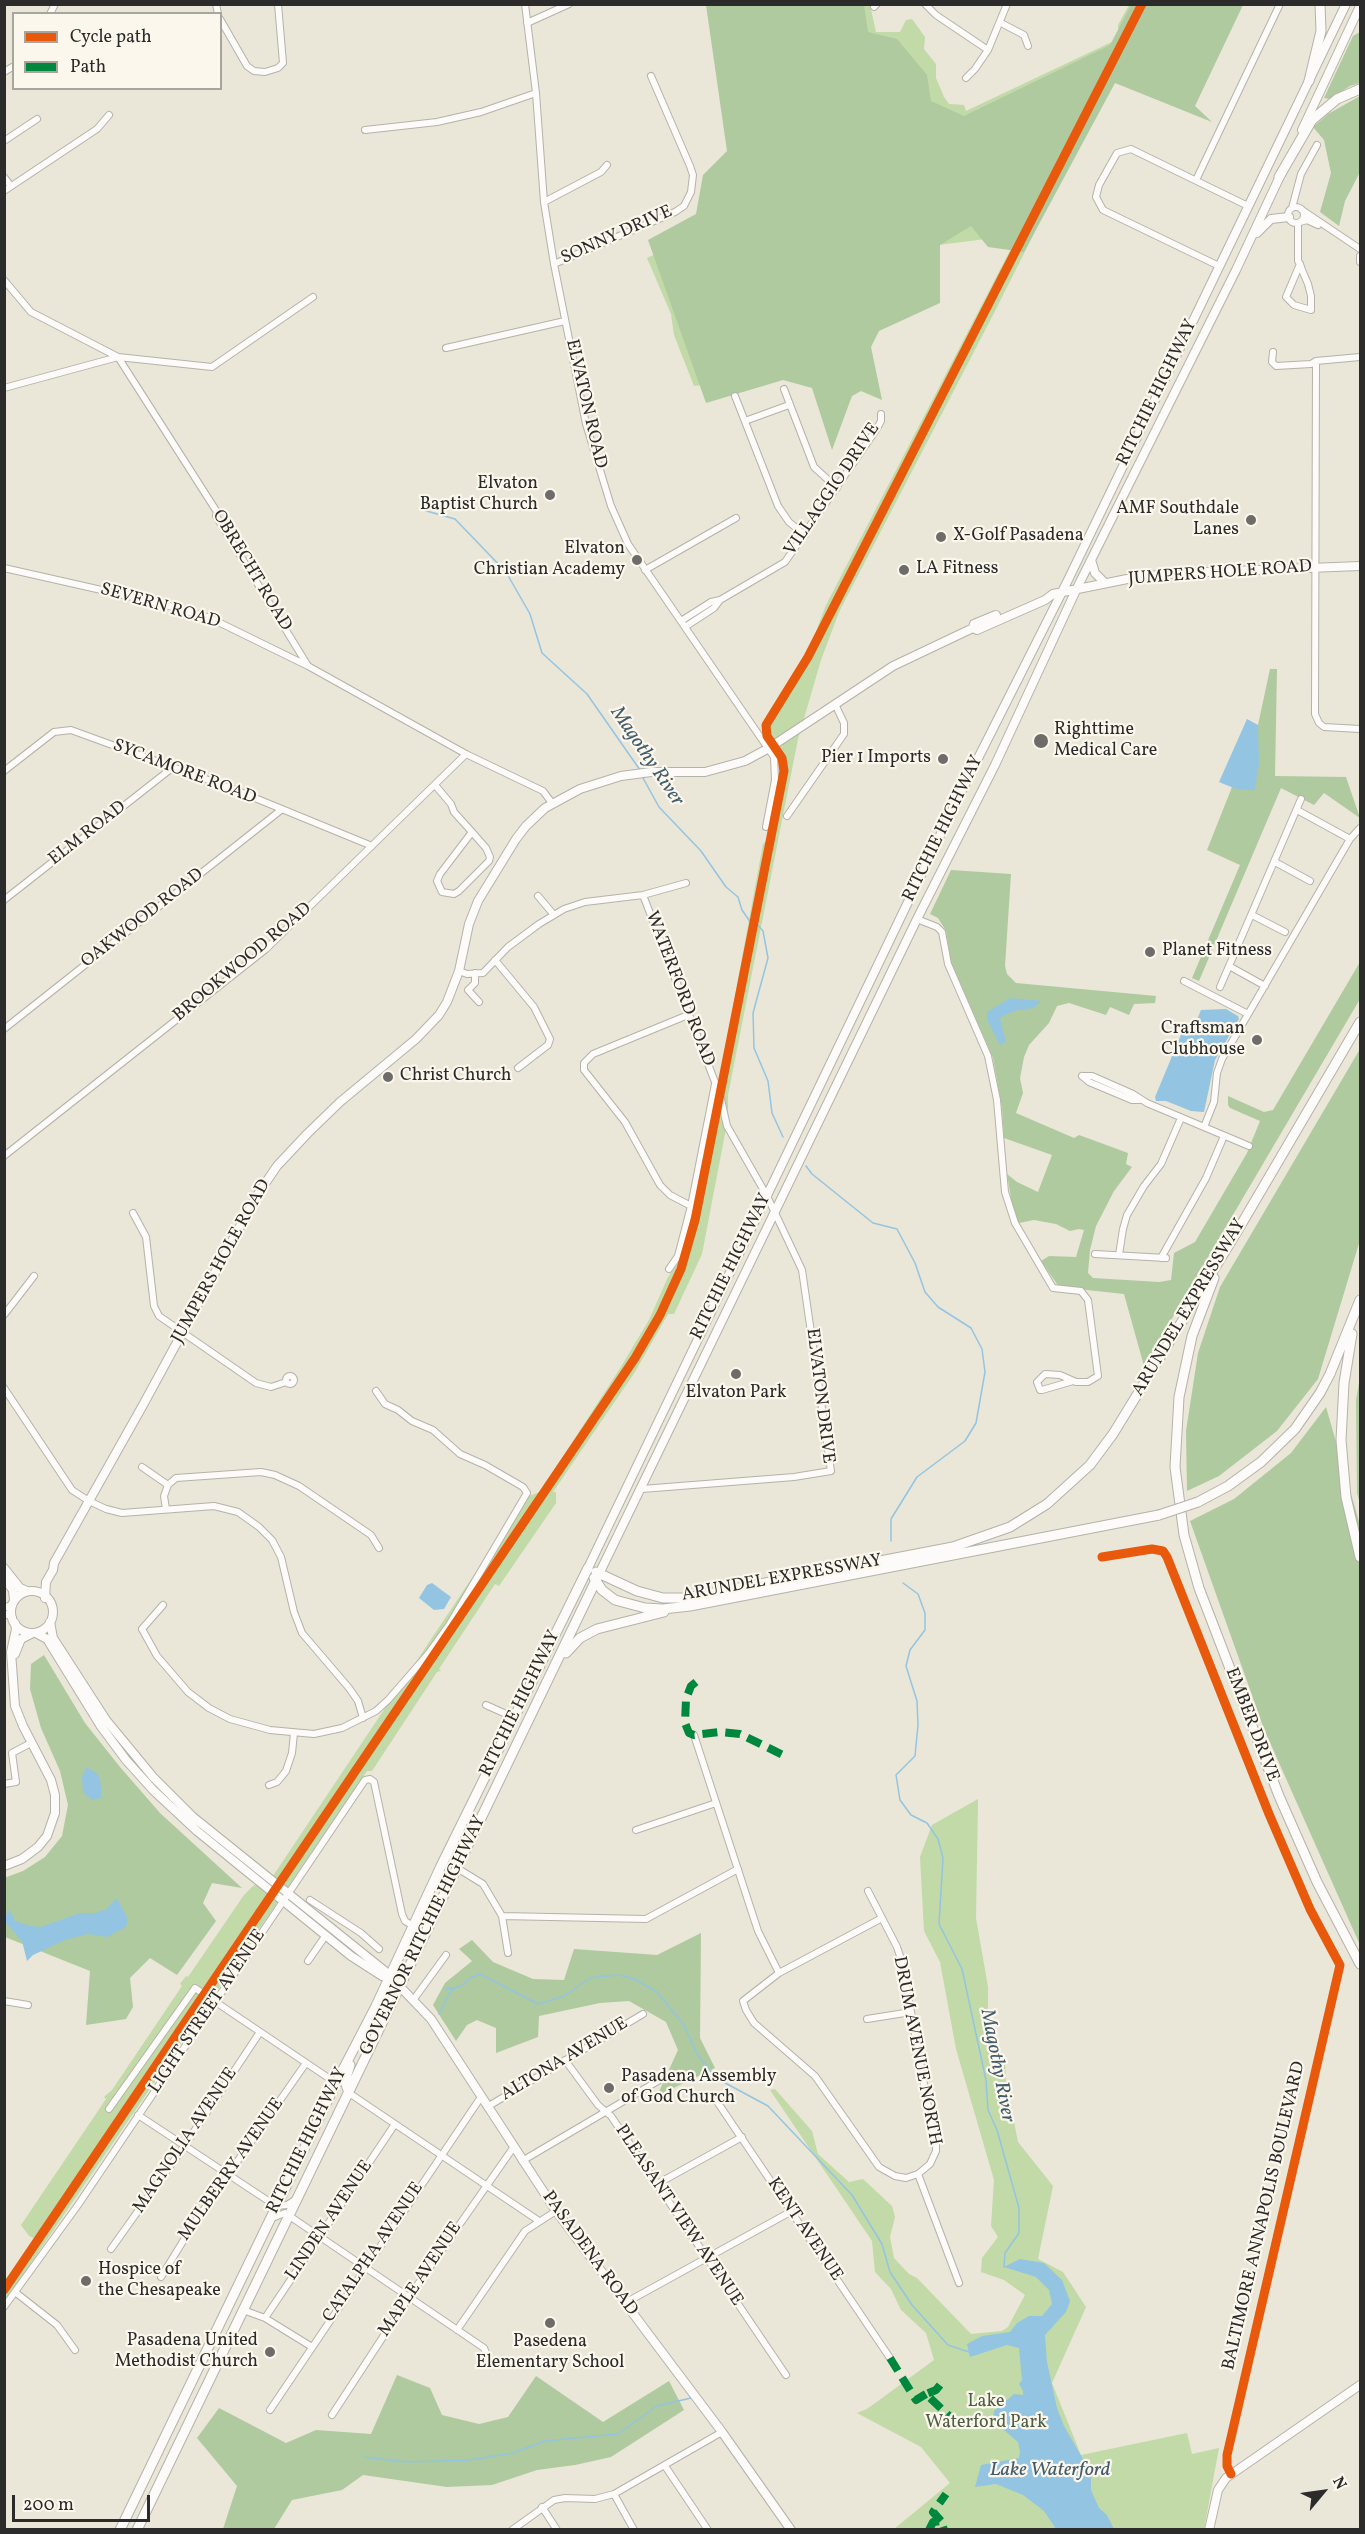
<!DOCTYPE html>
<style>
body{margin:0}
#map{position:relative;width:1365px;height:2534px;overflow:hidden;background:#eae6d8;font-family:Vollkorn,serif}
canvas{display:block}
.frame{position:absolute;inset:0;border:6px solid #2b2b2b;pointer-events:none}
.legend{position:absolute;left:12px;top:12px;width:210px;height:78px;box-sizing:border-box;background:#fbf7ec;border:2px solid #a8a59f;margin:0;padding:8px 10px;list-style:none;font-size:18px;color:#2b2b2b}
.legend li{display:flex;align-items:center;gap:12px;height:30px}
.legend b{width:30px;border:2px solid #a8a59f}
.north{position:absolute;left:1293px;top:2462px;width:60px;height:60px;-webkit-text-stroke:4px #fbf7ec;paint-order:stroke;rotate:61deg;font-size:16px;font-weight:700;line-height:24px;text-align:center;color:#2b2b2b}
.north::after{content:'';display:block;margin:auto;width:21px;height:27px;background:#2b2b2b;clip-path:polygon(50% 0,100% 100%,50% 72%,0 100%)}
.scale{position:absolute;left:12px;top:2495px;width:138px;height:27px;box-sizing:border-box;border:3px solid #2b2b2b;border-top:0;padding-left:8px;font-size:18px;line-height:21px;white-space:nowrap;color:#2b2b2b;-webkit-text-stroke:4px #fbf7ec;paint-order:stroke}
</style>
<div id="map">
<canvas width="1365" height="2534"></canvas>
<div class="frame"></div>
<ul class="legend">
<li><b style="height:8px;background:#e8590c"></b>Cycle path</li>
<li><b style="height:8px;background:#00873e"></b>Path</li>
</ul>
<div class="north">N</div>
<div class="scale">200 m</div>
</div>
<script>
const context = document.querySelector('canvas').getContext('2d');
context.lineJoin = 'round';
function fill(path, color) { context.fillStyle = color; context.fill(path, 'evenodd'); }
const toPath = rows => new Path2D(rows.map(r => 'M' + r).join(''));
function strokePath(path, color, width, dash) { context.strokeStyle = color; context.lineWidth = width; context.lineCap = dash ? 'butt' : 'round'; context.setLineDash(dash || []); context.stroke(path); }
function label(font, color, halo, rows, align = 'center') {
  context.font = font + ' Vollkorn,serif'; context.lineWidth = 4.5; context.setLineDash([]); context.textBaseline = 'middle'; context.strokeStyle = halo; context.fillStyle = color; for (const [text, x, y, turn = 0] of rows) {
    context.save(); context.translate(x, y); context.rotate((+turn || 0) * Math.PI / 180); context.textAlign = isNaN(turn) ? turn : align; if (halo) context.strokeText(text, 0, 0); context.fillText(text, 0, 0); context.restore();
  }
}
fill(toPath([
 [710,5,870,5,876,32,900,32,906,20,912,19,925,37,924,49,936,64,936,78,944,97,949,104,964,105,966,111,1118,39,1118,25,1129,5,1149,5,992,317,839,612,821,660,798,739,728,1095,728,1118,702,1254,674,1314,668,1314,635,1372,553,1492,556,1492,556,1503,499,1586,495,1584,439,1669,441,1671,437,1672,372,1771,367,1771,5,2301,5,2280,36,2239,29,2236,21,2225,106,2099,104,2097,112,2090,182,1986,180,1984,186,1976,188,1977,244,1895,253,1886,273,1876,526,1497,540,1492,619,1370,649,1320,668,1277,679,1262,685,1248,698,1196,763,844,769,839,781,761,765,731,766,716,807,655,826,605,1018,235,810,261,818,369,694,386,674,335,671,314,647,258,739,215],
 [978,1799,976,1918,988,1987,988,2045,1005,2063,1006,2081,1018,2142,1053,2186,1038,2259,1063,2272,1086,2307,1052,2383,1081,2455,1187,2433,1192,2454,1219,2448,1204,2529,894,2529,950,2483,921,2447,857,2413,867,2409,934,2360,926,2333,901,2310,891,2289,875,2272,872,2241,770,2090,775,2089,812,2131,818,2154,849,2182,863,2179,892,2206,895,2217,890,2237,894,2258,909,2274,917,2278,971,2334,1002,2331,1008,2327,1025,2295,1004,2280,981,2272,982,2258,998,2237,991,2226,994,2180,956,2049,940,1962,924,1931,920,1857,932,1825]
]), '#c1daa8');
fill(toPath([
 [706,5,864,5,868,32,897,39,927,75,931,101,964,116,1110,45,1131,5,1243,5,1195,106,1212,122,1115,83,1024,252,988,247,971,226,940,245,940,303,879,331,871,347,882,400,861,391,852,396,832,450,812,388,783,380,706,403,648,240,696,214,703,175,727,151],
 [1360,32,1360,83,1350,86,1330,99,1324,98,1353,36],
 [1360,96,1360,172,1345,201,1339,226,1320,212,1331,173,1324,140,1313,127,1328,114],
 [1270,669,1277,669,1275,776,1346,777,1360,818,1324,793,1314,805,1281,788,1199,981,1192,978,1240,865,1207,850,1232,787,1255,789,1258,725],
 [951,870,1011,874,1005,966,1007,974,1016,983,1156,996,1155,1003,1134,1004,1129,1015,1110,1007,1106,1015,1069,1003,1057,1006,1049,1023,1029,1045,1024,1057,1020,1078,1023,1093,1016,1113,1074,1138,1079,1135,1128,1153,1126,1164,1132,1167,1114,1191,1096,1226,1090,1250,1088,1273,1093,1278,1159,1282,1171,1280,1174,1253,1195,1242,1247,1153,1260,1121,1230,1108,1228,1105,1228,1096,1264,1112,1273,1110,1360,962,1360,999,1144,1366,1124,1294,1059,1287,1041,1261,1049,1256,1076,1257,1084,1230,1079,1229,1070,1231,1056,1224,1034,1220,1019,1223,1013,1210,1007,1174,1017,1182,1038,1192,1052,1155,1004,1138,1002,1108,993,1058,951,962,946,931,938,918,930,914],
 [1360,1049,1360,1240,1318,1379,1277,1431,1219,1476,1187,1491,1186,1431,1198,1353,1220,1287],
 [1360,1377,1360,1504,1357,1493,1356,1400],
 [1326,1407,1360,1525,1360,1945,1264,1729,1190,1521,1234,1499,1291,1453],
 [44,1655,85,1723,120,1767,160,1813,242,1888,212,1883,203,1903,216,1921,177,1975,150,1958,130,1978,133,2007,126,2019,86,2025,90,1971,5,1937,4,1878,23,1871,45,1857,62,1836,68,1805,60,1771,41,1728,30,1689,31,1664],
 [701,1933,700,2038,715,2068,657,2096,678,2050,666,2022,629,2001,600,2003,539,2016,538,2037,496,2053,496,2028,477,2020,467,2025,456,2041,433,2005,445,1983,472,1961,459,1949,472,1940,493,1962,533,1979,564,1980,574,1949,657,1955],
 [397,2375,430,2388,442,2415,479,2424,508,2417,536,2376,603,2422,669,2381,684,2410,611,2457,575,2465,537,2470,492,2485,447,2487,363,2475,342,2490,292,2500,274,2529,223,2529,237,2486,197,2438,219,2408,286,2443,316,2430,371,2434]
]), '#afca9e');
fill(toPath([
 [1247,719,1258,725,1259,764,1255,790,1236,789,1219,782],
 [1010,998,1042,1001,1033,1008,1014,1011,1000,1018,1006,1042,1000,1045,987,1020,987,1012],
 [1226,1009,1238,1016,1239,1019,1215,1060,1204,1112,1191,1111,1166,1101,1156,1101,1155,1097,1183,1030,1194,1027,1201,1010],
 [432,1583,451,1597,444,1609,434,1610,419,1598,427,1585],
 [86,1767,98,1774,101,1785,101,1798,92,1800,83,1792,82,1777],
 [117,1898,128,1920,126,1927,107,1937,88,1934,65,1940,33,1955,27,1961,22,1941,6,1923,6,1915,10,1910,15,1921,30,1926,41,1927,80,1913,95,1913,105,1910],
 [1020,2259,1044,2263,1062,2280,1070,2301,1066,2312,1045,2335,1047,2362,1057,2408,1064,2426,1091,2473,1091,2490,1099,2508,1107,2515,1114,2529,1056,2529,1044,2511,1023,2495,996,2484,975,2487,981,2465,1019,2458,1020,2452,1018,2442,993,2421,994,2411,1014,2394,1023,2395,1023,2391,1019,2384,1022,2380,1019,2348,1007,2345,970,2357,967,2344,982,2336,1010,2332,1017,2323,1029,2316,1042,2316,1052,2304,1049,2290,1036,2277,1004,2267]
]), '#93c5e2');
strokePath(toPath([
 [423,510,455,519,506,572,530,614,542,653,587,694,640,770],
 [643,778,659,807,701,851,726,887,738,897,742,910,751,923],
 [757,924,763,931,768,958,753,1013,754,1048,768,1081,772,1113,783,1137],
 [806,1166,812,1174,873,1223,897,1229,915,1263,925,1292,938,1307,971,1328,982,1349,985,1372,976,1423,965,1441,917,1477,891,1519,891,1541],
 [903,1583,918,1594,925,1613,925,1630,910,1650,906,1666,917,1701,918,1725,915,1756,896,1775,900,1800,911,1815,927,1823,938,1839,943,1858,939,1924,962,1969,986,2080,988,2110,997,2130,1019,2208,1019,2233,1005,2253,1004,2267],
 [445,1989,453,1988],
 [439,2014,449,1994,455,1988,463,1985,470,1978,480,1974,538,2004,564,1996,590,1978,606,1976,619,1975,634,1979,657,1992,684,2025,697,2054,716,2078,768,2106,852,2195,882,2244,890,2272,912,2305,948,2345,969,2352],
 [363,2457,407,2462,470,2460,513,2453,544,2441,618,2434,657,2406,691,2398]
]), '#93c5e2', 1.5);
const minor = toPath([
 [216,4,218,14],
 [525,4,536,93,544,202,554,264,586,424,611,506,628,544,774,757,775,780,766,827],
 [925,4,936,15,988,50],
 [874,7,877,4],
 [50,14,55,4],
 [220,19,247,66,254,71,265,72,278,68,283,63,278,4],
 [527,23,569,4],
 [1001,23,1024,35,1028,46],
 [4,72,14,66],
 [966,78,975,69,988,50,1007,4],
 [365,130,437,122,481,112,536,93],
 [4,141,37,119],
 [4,177,11,186],
 [1196,180,1280,4],
 [4,191,97,129,109,115],
 [544,202,601,172,607,165],
 '1288 215a8 8 0 1 1 16 0a8 8 0 1 1-16 0Z',
 [1292,208,1301,174,1317,145],
 [1302,210,1360,249],
 [1300,222,1307,220,1318,225],
 [1298,223,1298,261,1300,264,1302,270,1308,284,1311,296,1311,310,1294,305,1286,297,1300,264],
 [1360,256,1360,262],
 [554,264,675,212,684,206,691,192,693,175,690,166,651,76],
 [1219,266,1103,210,1096,197,1099,185,1117,153,1131,149,1248,206],
 [4,280,31,312,118,357,217,512,216,516,308,666,466,754,543,791,552,803],
 [446,348,565,321],
 [1273,352,1272,362,1276,366,1311,364,1316,361,1360,357],
 [1316,361,1315,714,1319,723,1324,727,1360,729],
 [4,388,118,357,212,367,313,297],
 [784,389,814,467,837,488],
 [735,396,778,506,789,522,805,535],
 [745,421,789,405],
 [4,568,159,603,210,618,308,666],
 [645,570,736,518],
 [681,621,711,602,720,600,785,562,876,430,881,421,881,414],
 [685,627,714,608,720,600],
 [4,771,54,732,71,730,233,789,372,846],
 [435,785,451,804,454,812,472,832,486,848,490,857,489,861,459,891,454,894,442,892,437,881,440,874,472,832],
 [1297,810,1350,839],
 [787,816,844,734,844,723,835,704],
 [1275,862,1310,881],
 [538,896,554,915],
 [4,900,172,768],
 [1252,915,1285,932],
 [917,919,937,927,942,932,948,964,988,1056,997,1100,1005,1192,1015,1223,1053,1288,1081,1291,1088,1300,1098,1376,1088,1382,1076,1382,1060,1375,1045,1374,1037,1382,1040,1390,1042,1390,1073,1381],
 [495,960,534,1007,550,1039,548,1045,518,1068],
 [1229,966,1265,986],
 [459,971,467,974,483,973,508,947,539,924,564,909,585,902,643,895,686,883],
 [475,973,475,983,468,990,479,1002],
 [1184,981,1248,1014],
 [1220,987,1301,799],
 [688,1015,593,1054,584,1063,584,1070,625,1122,660,1185,670,1195,691,1206],
 [4,1029,281,810],
 [1082,1076,1092,1076,1133,1094,1147,1103,1249,1146],
 [1082,1076,1089,1082,1132,1100,1139,1100],
 [1204,1127,1214,1102,1217,1073,1222,1059,1350,839,1360,828],
 [4,1156,266,949,466,754],
 [133,1213,146,1237,154,1306,159,1316,256,1383,271,1387,286,1382],
 [1095,1254,1166,1258],
 [1119,1255,1123,1229,1127,1215,1144,1186,1161,1164,1181,1118],
 [1161,1258,1206,1178,1224,1136],
 [669,1269,678,1256,691,1206,715,1084],
 [4,1315,34,1276],
 '286 1380a4 4 0 1 1 8 0a4 4 0 1 1-8 0Z',
 [4,1388,72,1490,89,1501,106,1509,122,1513,214,1506,238,1512,259,1527,272,1540,281,1557,294,1612,302,1633,349,1688,358,1701,363,1718],
 [142,1467,168,1485],
 [642,1489,794,1477,831,1471,802,1270,767,1196,727,1126,720,1095,643,895],
 [166,1509,164,1496,168,1485,176,1478,261,1472,275,1475,299,1486,371,1535,379,1548],
 [1102,1557,1152,1549,1163,1551,1167,1557,1269,1814,1310,1909,1340,1965,1227,2455,1227,2466,1231,2474],
 [163,1605,142,1629,157,1656,188,1692,209,1708,230,1719,270,1730,314,1734,342,1728,376,1711,388,1700,428,1654,449,1625,527,1493,523,1487,485,1465,460,1454,433,1430,412,1421,398,1410,385,1404,376,1391],
 [4,1608,13,1604],
 [4,1613,13,1618],
 [486,1705,515,1718],
 [694,1735,758,1931,779,1973],
 [4,1784,16,1782,12,1753,31,1743],
 [269,1785,277,1782,286,1771,292,1753,294,1733],
 [636,1830,716,1803],
 [457,1868,483,1884,502,1916,646,1919,738,1869],
 [868,1891,882,1918,897,1947,902,1962,928,2106,936,2143,936,2151,930,2164,918,2174,906,2178,895,2176,879,2167,815,2076,754,2023,746,2010,743,2001,779,1973,882,1918],
 [310,1900,361,1933,379,1949],
 [502,1916,508,1953],
 [308,1961,326,1935],
 [414,1999,446,1955],
 [4,2001,28,2005],
 [867,2019,911,2012],
 [565,2060,598,2105,611,2116,786,2375],
 [349,2093,539,2221],
 [718,2103,890,2358],
 [487,2107,643,2014],
 [109,2109,195,1988,336,2083],
 [138,2115,276,2206,287,2205,295,2200],
 [522,2161,668,2075],
 [918,2174,959,2283],
 [657,2184,742,2137],
 [272,2218,285,2213,484,2348,490,2362],
 [111,2249,185,2145,260,2032],
 [161,2277,193,2225,306,2063],
 [15,2292,57,2325,75,2350],
 [625,2303,792,2211],
 [4,2307,78,2205,365,1780,370,1779,374,1782,402,1914,405,1921,413,1926],
 [243,2310,265,2318,312,2347],
 [265,2318,395,2124],
 [457,2330,525,2231,556,2211],
 [270,2410,481,2097],
 [332,2415,409,2297,513,2148],
 [665,2466,708,2530],
 [614,2494,634,2530],
 [542,2507,557,2530],
 [512,2530,554,2500,565,2498,595,2499,614,2494,722,2432]
]);
const major = toPath([
 [1302,130,1360,6],
 [1257,233,1271,219,1289,217],
 [1091,560,1095,573,1105,583],
 [973,628,974,624,996,615],
 [4,1568,20,1588,27,1591],
 [588,1568,958,798,1068,580,1346,4],
 [599,1574,917,919,995,765,1077,588,1236,270,1282,172],
 [4,1578,13,1590,14,1600],
 '11 1612a21 21 0 1 1 42 0a21 21 0 1 1-42 0Z',
 [45,1598,46,1582,53,1570,54,1563,143,1405,256,1197,277,1166,307,1134,340,1102,416,1039,439,1015,447,1002,459,971,469,924,478,901,516,839,526,826,545,808,580,789,621,776,651,772,705,772,745,761,769,748,893,666,973,628,977,630,1045,600,1053,594,1137,577,1181,573,1360,566],
 [50,1622,53,1638,106,1720,153,1777,193,1817,386,1972,431,2019,556,2211,722,2432,791,2530],
 [36,1633,47,1639,100,1725,126,1760,153,1790,197,1831,351,1956,382,1976,389,1977],
 [15,1654,21,1639,31,1634],
 [4,1866,22,1859,38,1847,47,1836,55,1813,55,1795,51,1780,23,1726,15,1706,11,1652,16,1629,15,1623],
 [1209,2530,1218,2490,1226,2478,1360,2385]
]);
const highway = toPath([
 [1309,81,1321,31,1320,4],
 [1279,177,1312,120,1337,99,1360,89],
 [1214,1278,1192,1336,1179,1397,1175,1467,1184,1535,1199,1588,1279,1796,1317,1882,1360,1964],
 [1352,1334,1344,1383,1341,1440,1346,1497,1360,1557],
 [1198,1502,1228,1486,1261,1462,1295,1429,1320,1393,1330,1374,1360,1300],
 [596,1572,637,1591,663,1598,687,1598,953,1547,1010,1527,1047,1504,1090,1465,1113,1434,1238,1230,1360,1022],
 [594,1578,602,1590,615,1600,645,1608,663,1609,690,1606,1159,1515],
 [566,1653,580,1638,597,1629,664,1612],
 [349,2093,345,2081,350,2065],
 [120,2530,336,2083,376,2006,441,1866,588,1568],
 [137,2530,599,1574]
]);
strokePath(minor, '#b5b2a9', 8);
strokePath(major, '#b5b2a9', 10);
strokePath(highway, '#b5b2a9', 11);
strokePath(minor, '#fcfbf9', 6);
strokePath(major, '#fcfbf9', 8);
strokePath(highway, '#fcfbf9', 9);
const highwayBridge = toPath([
 [1159,1515,1198,1502]
]);
strokePath(highwayBridge, '#b5b2a9', 11, []);
strokePath(highwayBridge, '#fcfbf9', 9);
strokePath(toPath([
 [696,1682,691,1686,686,1699,685,1723,689,1733,694,1735,720,1732,740,1734,783,1755],
 [890,2358,916,2400,926,2394],
 [940,2385,936,2390,926,2394,949,2416],
 [941,2521,933,2512,946,2494],
 [929,2530,933,2522,941,2521,944,2530],
 [1022,2530,1022,2529]
]), '#00873e', 8, [15, 8]);
strokePath(toPath([
 [1102,1557,1152,1549,1163,1551,1167,1557,1269,1814,1310,1909,1340,1965,1227,2455,1227,2466,1231,2474],
 [4,2290,635,1358,660,1315,681,1269,695,1220,784,771,782,758,767,736,766,725,808,657,1142,4]
]), '#e8590c', 9);
for (const [x, y, r, color] of [
 [550,495,6,"#6e6c68"],
 [1251,520,6,"#6e6c68"],
 [941,537,6,"#6e6c68"],
 [637,560,6,"#6e6c68"],
 [904,570,6,"#6e6c68"],
 [1041,741,8,"#6e6c68"],
 [943,759,6,"#6e6c68"],
 [1150,952,6,"#6e6c68"],
 [1257,1040,6,"#6e6c68"],
 [388,1077,6,"#6e6c68"],
 [736,1374,6,"#6e6c68"],
 [609,2088,6,"#6e6c68"],
 [86,2281,6,"#6e6c68"],
 [550,2323,6,"#6e6c68"],
 [270,2352,6,"#6e6c68"]
]) { const dot = new Path2D(); dot.arc(x, y, r, 0, 2 * Math.PI); context.fillStyle = color; context.fill(dot); strokePath(dot, '#fbf7ec', 2); }
label('18px', '#2b2b2b', '#fbf7ec', [
 ["SONNY DRIVE",617,236,-24],
 ["RITCHIE HIGHWAY",1158,393,-64],
 ["ELVATON ROAD",585,404,77],
 ["VILLAGGIO DRIVE",833,490,-56],
 ["OBRECHT ROAD",251,571,59],
 ["JUMPERS HOLE ROAD",1220,574,-4],
 ["SEVERN ROAD",160,607,16],
 ["SYCAMORE ROAD",184,773,21],
 ["RITCHIE HIGHWAY",944,829,-64],
 ["ELM ROAD",88,834,-38],
 ["OAKWOOD ROAD",143,919,-38],
 ["BROOKWOOD ROAD",243,963,-40],
 ["WATERFORD ROAD",679,989,69],
 ["JUMPERS HOLE ROAD",222,1262,-61],
 ["RITCHIE HIGHWAY",732,1267,-64],
 ["ARUNDEL EXPRESSWAY",1190,1308,-59],
 ["ELVATON DRIVE",819,1396,83],
 ["ARUNDEL EXPRESSWAY",782,1579,-10],
 ["RITCHIE HIGHWAY",521,1704,-64],
 ["EMBER DRIVE",1251,1725,69],
 ["GOVERNOR RITCHIE HIGHWAY",424,1936,-64],
 ["LIGHT STREET AVENUE",208,2012,-56],
 ["DRUM AVENUE NORTH",916,2051,79],
 ["ALTONA AVENUE",565,2060,-31],
 ["MAGNOLIA AVENUE",186,2141,-56],
 ["RITCHIE HIGHWAY",308,2141,-64],
 ["MULBERRY AVENUE",232,2170,-55],
 ["PLEASANT VIEW AVENUE",678,2216,56],
 ["BALTIMORE ANNAPOLIS BOULEVARD",1265,2216,-77],
 ["LINDEN AVENUE",330,2221,-56],
 ["KENT AVENUE",804,2230,56],
 ["CATALPHA AVENUE",374,2253,-56],
 ["PASADENA ROAD",589,2254,54],
 ["MAPLE AVENUE",421,2280,-56]
]);
label('18px', '#2b2b2b', '#fbf7ec', [
 ["Elvaton",538,485,"right"],
 ["Baptist Church",538,506,"right"],
 ["AMF Southdale",1239,510,"right"],
 ["Lanes",1239,531,"right"],
 ["X-Golf Pasadena",953,537],
 ["Elvaton",625,550,"right"],
 ["Christian Academy",625,571,"right"],
 ["LA Fitness",916,570],
 ["Righttime",1054,731],
 ["Medical Care",1054,752],
 ["Pier 1 Imports",931,759,"right"],
 ["Planet Fitness",1162,952],
 ["Craftsman",1245,1030,"right"],
 ["Clubhouse",1245,1051,"right"],
 ["Christ Church",400,1077],
 ["Elvaton Park",736,1394,"center"],
 ["Pasadena Assembly",621,2078],
 ["of God Church",621,2099],
 ["Hospice of",98,2271],
 ["the Chesapeake",98,2292],
 ["Pasadena United",258,2342,"right"],
 ["Methodist Church",258,2363,"right"],
 ["Pasedena",550,2343,"center"],
 ["Elementary School",550,2364,"center"]
], 'left');
label('18px', '#4e5d45', '#fbf7ec', [
 ["Lake",986,2403],
 ["Waterford Park",986,2424]
]);
label('italic 20px', '#425c6c', '#fbf7ec', [
 ["Magothy River",646,757,56],
 ["Magothy River",996,2066,79],
 ["Lake Waterford",1050,2471]
]);
</script>
